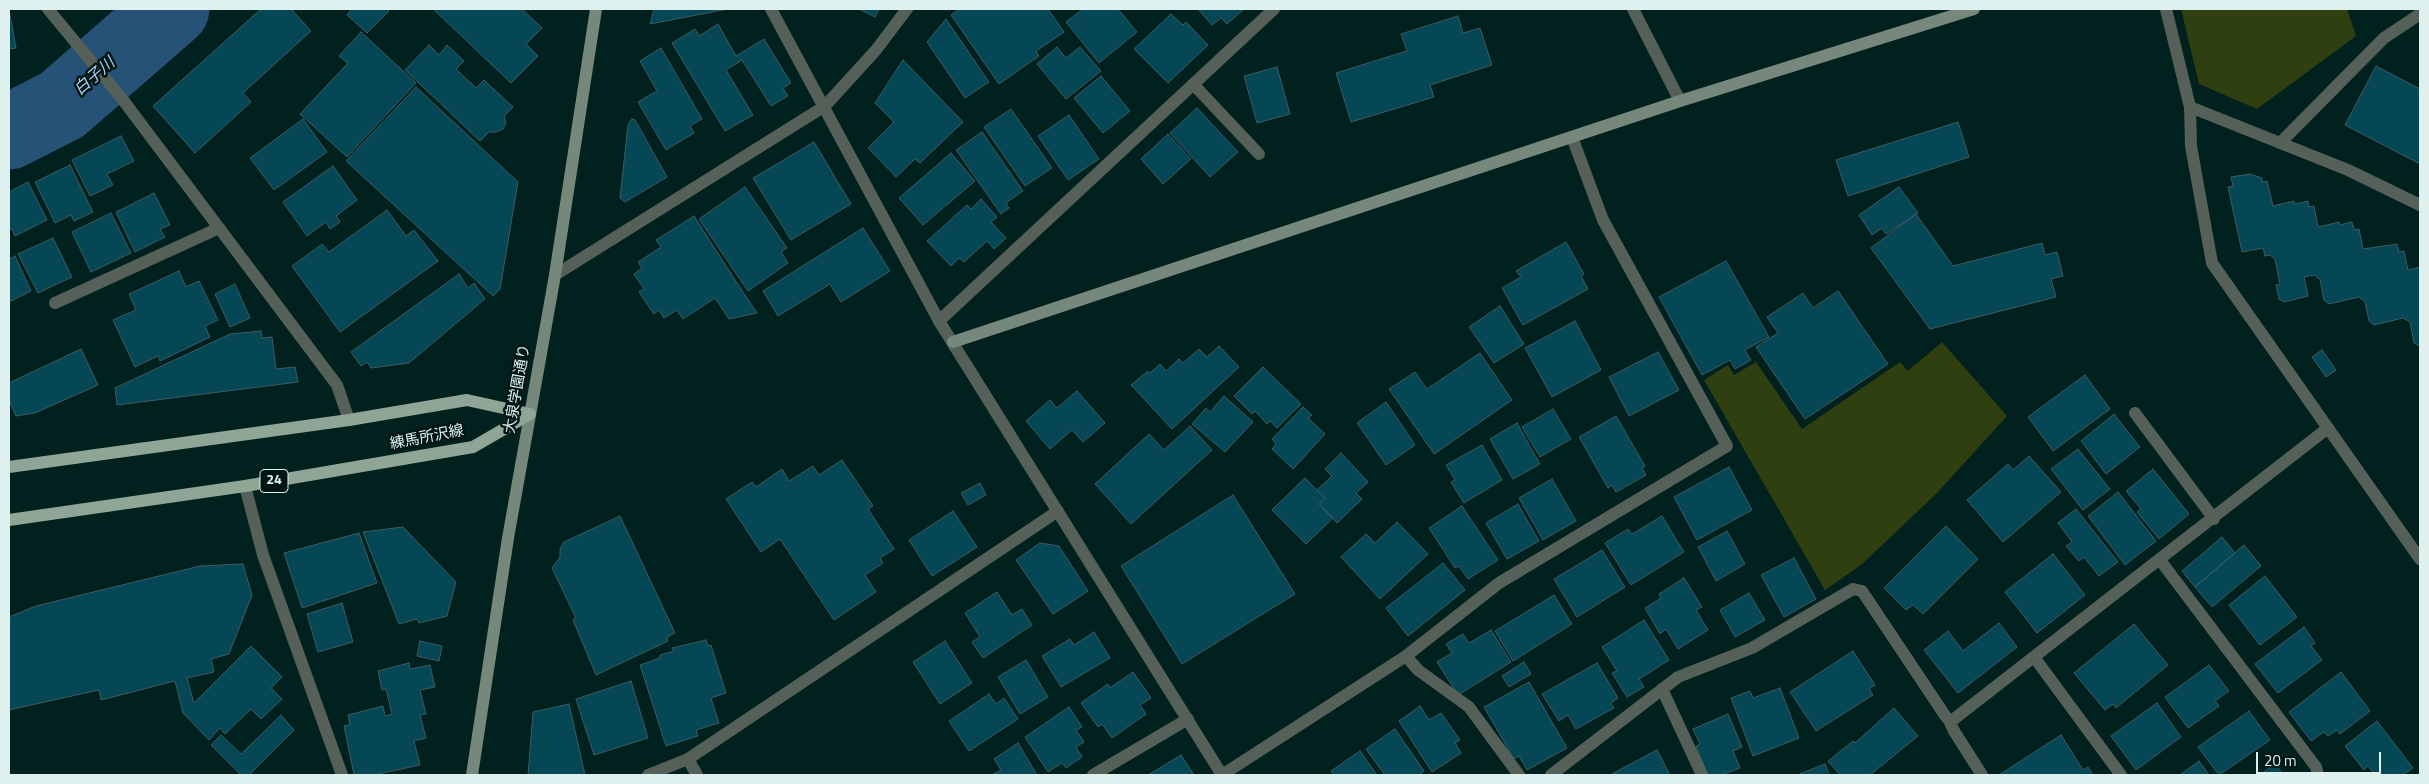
<!DOCTYPE html>
<meta charset="utf-8">
<style>
body{margin:0}
#map{position:relative;width:2429px;height:784px;overflow:hidden;background:#01211e;font-family:"Titillium Web",sans-serif}
canvas{display:block}
.frame{position:absolute;inset:0;border:10px solid #dff1ef;pointer-events:none}
.scale{position:absolute;left:2256px;top:752px;width:125px;height:22px;box-sizing:border-box;border:2px solid #dff1ef;border-top:0;padding-left:6px;font-size:15px;line-height:18px;white-space:nowrap;color:#dff1ef;-webkit-text-stroke:4px #011715;paint-order:stroke}
</style>
<div id="map">
<canvas width="2429" height="784"></canvas>
<div class="frame"></div>
<div class="scale">20 m</div>
</div>
<script>
const context = document.querySelector('canvas').getContext('2d');
context.lineJoin = 'round';
function fill(path, color) { context.fillStyle = color; context.fill(path, 'evenodd'); }
const toPath = rows => new Path2D(rows.map(r => 'M' + r).join(''));
function strokePath(path, color, width, dash) { context.strokeStyle = color; context.lineWidth = width; context.lineCap = dash ? 'butt' : 'round'; context.setLineDash(dash || []); context.stroke(path); }
function label(font, color, halo, rows, align = 'center') {
  context.font = font + ' "Titillium Web","Noto Sans JP",sans-serif'; context.lineWidth = 5; context.setLineDash([]); context.textBaseline = 'middle'; context.strokeStyle = halo; context.fillStyle = color; for (const [text, x, y, turn = 0] of rows) {
    context.save(); context.translate(x, y); context.rotate((+turn || 0) * Math.PI / 180); context.textAlign = isNaN(turn) ? turn : align; if (halo) context.strokeText(text, 0, 0); context.fillText(text, 0, 0); context.restore();
  }
}
fill(toPath([
 [2181,9,2347,9,2356,36,2257,109,2199,84],
 [1942,342,2007,416,1937,493,1861,565,1825,590,1704,380,1728,365,1734,375,1756,362,1802,429,1900,362,1908,371]
]), '#303f0f');
strokePath(toPath([
 [9,132,62,105,172,9]
]), '#275278', 75);
const building = toPath([
 [9,9,16,48,9,49,9,9],
 [261,9,291,9,311,31,243,93,251,102,195,153,153,106,261,9],
 [352,9,387,9,389,11,367,33,347,15,352,9],
 [433,9,522,9,542,28,526,44,538,56,511,83,433,9],
 [654,9,728,9,650,24,654,9],
 [859,9,879,9,875,17,859,9],
 [959,9,1048,9,1064,32,1036,51,1039,56,999,84,951,15,959,9],
 [1083,9,1118,9,1137,32,1099,63,1066,22,1083,9],
 [1198,9,1244,9,1227,24,1221,18,1212,25,1198,9],
 [1171,14,1183,25,1186,22,1208,45,1168,83,1134,49,1171,14],
 [1458,16,1463,33,1480,28,1492,65,1430,85,1434,97,1351,122,1336,73,1407,51,1401,34,1458,16],
 [946,19,989,82,965,98,927,42,946,19],
 [718,24,736,56,764,39,791,83,783,88,788,96,771,106,742,60,726,70,753,115,725,131,672,43,695,29,699,36,718,24],
 [361,32,416,83,347,157,300,114,348,63,339,56,361,32],
 [429,45,439,55,447,45,464,61,456,69,476,88,484,80,513,107,504,116,506,123,503,129,496,132,489,132,480,141,405,70,429,45],
 [1057,47,1066,58,1080,47,1101,71,1066,99,1037,64,1057,47],
 [661,48,702,119,690,126,694,133,666,150,638,102,657,91,640,61,661,48],
 [903,60,963,122,920,163,915,159,896,177,868,148,894,122,875,103,903,60],
 [2376,66,2420,89,2420,164,2345,125,2376,66],
 [1277,67,1290,114,1257,123,1244,76,1277,67],
 [1101,76,1130,111,1103,133,1074,98,1101,76],
 [416,87,518,182,500,289,493,296,346,161,416,87],
 [1197,108,1238,152,1210,177,1170,133,1197,108],
 [1011,109,1052,168,1025,186,984,127,1011,109],
 [1069,115,1099,159,1068,180,1038,136,1069,115],
 [303,119,327,152,274,190,250,158,303,119],
 [632,119,635,120,667,177,625,202,620,198,628,125,632,119],
 [1958,122,1969,157,1848,196,1836,160,1958,122],
 [982,132,1023,191,1006,203,1009,208,1001,214,956,150,982,132],
 [1168,134,1191,159,1163,184,1141,159,1168,134],
 [121,136,134,161,107,174,113,185,90,196,72,160,121,136],
 [814,142,851,204,791,240,753,178,814,142],
 [951,153,975,181,923,225,899,198,951,153],
 [70,165,93,212,74,221,71,215,55,223,35,182,70,165],
 [333,166,357,200,336,216,340,222,330,229,326,222,307,236,283,202,333,166],
 [2250,174,2262,178,2262,182,2267,181,2273,206,2294,201,2295,204,2308,201,2309,207,2314,206,2318,227,2339,222,2340,225,2352,222,2354,230,2359,229,2363,249,2397,244,2399,252,2404,251,2408,270,2420,267,2420,346,2414,343,2410,322,2403,318,2374,325,2369,321,2365,302,2359,297,2329,304,2324,300,2320,279,2314,275,2304,277,2308,296,2284,302,2279,299,2276,285,2280,284,2275,259,2270,255,2265,256,2263,248,2242,252,2228,187,2233,186,2231,177,2250,174],
 [28,182,47,220,15,236,12,229,9,230,9,192,28,182],
 [745,187,787,248,781,252,788,263,748,291,699,219,745,187],
 [1899,187,1918,213,1886,234,1882,228,1872,235,1859,215,1899,187],
 [154,193,170,225,160,229,165,237,135,252,116,212,154,193],
 [981,199,997,217,991,222,1006,238,994,249,987,241,964,262,959,258,951,266,927,241,967,205,971,209,981,199],
 [387,210,406,236,414,230,438,261,340,332,292,266,322,244,329,252,387,210],
 [111,213,131,253,91,272,72,232,111,213],
 [1916,214,1953,266,2042,243,2045,255,2057,252,2063,276,2051,279,2056,297,1930,329,1871,248,1916,214],
 [694,216,737,283,757,313,729,319,715,298,683,319,677,310,664,318,659,310,654,314,639,292,644,289,634,274,642,268,638,262,661,247,656,240,694,216],
 [863,228,890,271,841,302,830,284,778,316,763,291,863,228],
 [53,238,72,277,38,293,18,254,53,238],
 [1566,242,1584,274,1581,276,1588,289,1523,325,1502,288,1521,277,1516,271,1566,242],
 [15,256,31,291,9,302,9,259,15,256],
 [1726,261,1769,337,1745,350,1751,360,1735,369,1730,360,1702,375,1659,297,1726,261],
 [179,271,186,287,199,281,218,320,205,326,210,337,160,361,158,356,135,367,113,320,136,310,129,294,179,271],
 [459,274,468,288,474,283,485,299,409,363,371,368,367,362,361,366,351,352,459,274],
 [235,284,250,318,230,327,215,294,235,284],
 [1838,291,1888,364,1805,419,1756,347,1778,333,1767,317,1803,293,1813,308,1838,291],
 [1500,306,1524,344,1494,363,1469,327,1500,306],
 [1575,321,1601,370,1552,397,1525,348,1575,321],
 [261,331,262,338,272,337,276,369,295,367,298,382,117,405,115,388,230,334,261,331],
 [1219,346,1239,367,1172,429,1131,385,1148,371,1150,373,1160,364,1166,371,1179,359,1183,363,1199,349,1207,357,1219,346],
 [81,349,98,385,35,413,16,416,9,400,9,383,81,349],
 [2322,350,2336,370,2326,377,2312,357,2322,350],
 [1658,352,1679,390,1629,416,1609,377,1658,352],
 [1480,353,1512,400,1434,454,1389,389,1415,372,1427,389,1480,353],
 [1263,367,1301,404,1277,428,1270,421,1267,424,1255,411,1252,414,1234,396,1263,367],
 [2085,375,2110,409,2053,451,2028,417,2085,375],
 [1077,391,1105,423,1083,442,1072,430,1050,449,1026,421,1050,400,1057,408,1077,391],
 [1224,396,1253,422,1225,452,1192,424,1206,408,1210,412,1224,396],
 [1386,402,1415,445,1386,465,1357,423,1386,402],
 [1303,407,1312,415,1308,418,1325,434,1293,469,1272,449,1276,444,1272,439,1303,407],
 [1553,409,1571,439,1540,457,1522,427,1553,409],
 [2114,414,2140,447,2106,474,2081,441,2114,414],
 [1616,416,1645,466,1642,468,1646,475,1616,492,1612,485,1608,488,1579,437,1616,416],
 [1517,423,1540,464,1513,479,1490,439,1517,423],
 [1190,426,1212,450,1131,524,1095,484,1149,434,1164,450,1190,426],
 [1482,445,1502,480,1464,503,1451,482,1455,480,1446,465,1482,445],
 [2078,449,2110,489,2083,510,2051,469,2078,449],
 [1341,453,1368,482,1356,493,1362,499,1337,523,1319,504,1325,498,1317,490,1332,476,1325,469,1341,453],
 [2029,456,2061,492,2003,542,1967,500,2008,464,2013,470,2029,456],
 [842,460,873,506,868,509,894,549,880,558,883,563,865,575,876,592,834,620,780,539,761,552,726,499,752,482,756,487,782,469,789,481,813,466,819,475,842,460],
 [1729,467,1752,510,1697,540,1674,497,1729,467],
 [2153,469,2189,514,2159,539,2137,512,2141,509,2126,491,2153,469],
 [1305,478,1325,498,1319,504,1333,518,1306,544,1272,510,1305,478],
 [1552,479,1576,521,1543,540,1519,498,1552,479],
 [980,483,986,495,968,505,961,493,980,483],
 [2118,492,2156,541,2125,565,2088,516,2118,492],
 [1233,495,1295,594,1182,664,1121,566,1233,495],
 [1518,504,1539,541,1507,559,1486,523,1518,504],
 [1462,506,1498,560,1468,579,1459,566,1455,568,1429,528,1462,506],
 [2076,509,2118,562,2099,576,2084,557,2079,561,2066,546,2072,542,2058,523,2076,509],
 [953,511,977,547,932,576,909,540,953,511],
 [620,516,675,633,667,637,668,641,596,675,573,620,576,618,552,568,560,557,560,549,564,542,620,516],
 [1662,516,1684,552,1631,585,1605,543,1628,529,1632,534,1662,516],
 [1397,522,1428,554,1380,599,1341,557,1366,534,1375,543,1397,522],
 [1946,526,1978,559,1923,614,1913,605,1906,610,1884,588,1946,526],
 [403,527,456,582,447,616,419,623,417,619,399,624,363,532,403,527],
 [1727,531,1745,564,1716,581,1698,547,1727,531],
 [359,533,377,583,302,608,284,553,359,533],
 [2222,537,2235,553,2195,587,2182,571,2222,537],
 [1040,543,1059,546,1088,591,1053,614,1016,560,1040,543],
 [2244,545,2261,566,2212,607,2195,587,2244,545],
 [1602,550,1625,587,1577,617,1554,579,1602,550],
 [2053,554,2085,595,2037,633,2005,592,2053,554],
 [1794,558,1816,599,1784,617,1761,575,1794,558],
 [1443,563,1465,590,1408,636,1386,608,1443,563],
 [243,564,252,595,229,654,211,659,214,672,187,678,194,703,251,646,282,677,271,688,282,699,261,719,251,709,225,734,220,728,209,740,183,713,175,681,101,700,99,690,9,710,9,617,36,606,200,566,243,564],
 [2265,576,2297,617,2260,645,2229,605,2265,576],
 [1684,578,1702,607,1696,610,1708,630,1678,649,1666,629,1660,634,1645,608,1661,598,1659,594,1684,578],
 [997,592,1012,615,1022,609,1032,625,983,658,972,642,980,637,965,613,997,592],
 [1749,593,1765,620,1735,637,1720,610,1749,593],
 [1554,595,1572,624,1513,661,1495,631,1554,595],
 [342,603,353,642,318,652,307,614,342,603],
 [1644,620,1669,660,1639,679,1644,687,1627,697,1612,673,1617,671,1602,647,1644,620],
 [1999,623,2017,647,1958,693,1924,650,1948,631,1963,651,1999,623],
 [2134,624,2168,665,2116,708,2113,704,2105,710,2074,673,2134,624],
 [2304,627,2315,643,2311,646,2322,660,2278,693,2255,664,2304,627],
 [1491,630,1511,662,1458,695,1437,662,1452,653,1446,644,1463,634,1469,643,1491,630],
 [1094,632,1110,658,1061,687,1042,656,1070,639,1074,645,1094,632],
 [706,640,708,646,711,645,726,693,711,698,719,723,696,730,698,736,666,746,640,665,660,658,660,655,674,651,672,648,706,640],
 [420,641,442,646,439,661,417,656,420,641],
 [945,641,972,683,940,704,913,662,945,641],
 [1853,651,1875,685,1869,689,1873,695,1816,731,1790,692,1853,651],
 [1026,660,1048,697,1020,714,998,677,1026,660],
 [1524,662,1531,674,1509,687,1502,676,1524,662],
 [409,663,410,669,430,665,435,687,420,690,426,714,420,715,426,738,414,741,420,765,373,775,354,775,344,726,350,725,348,715,383,706,385,716,392,714,386,689,382,690,378,671,409,663],
 [1597,663,1618,698,1611,703,1614,708,1576,729,1568,715,1559,721,1542,694,1597,663],
 [2209,665,2229,691,2215,701,2219,706,2188,728,2165,697,2209,665],
 [1133,672,1151,698,1140,705,1146,714,1112,738,1102,724,1098,727,1081,703,1108,684,1110,688,1133,672],
 [2341,672,2370,711,2340,734,2337,730,2328,736,2324,732,2311,741,2289,712,2341,672],
 [631,681,648,738,594,755,576,699,631,681],
 [1529,682,1567,748,1527,770,1519,756,1514,759,1484,707,1529,682],
 [1780,688,1799,738,1753,756,1731,698,1750,691,1753,698,1780,688],
 [989,694,996,704,1004,698,1018,719,969,751,949,721,989,694],
 [2157,703,2181,737,2136,770,2111,736,2157,703],
 [569,704,585,775,528,775,533,712,569,704],
 [1420,706,1429,720,1441,713,1460,740,1455,743,1461,753,1432,772,1399,721,1420,706],
 [1069,707,1082,727,1076,730,1084,742,1076,747,1082,757,1066,768,1062,763,1048,772,1025,737,1069,707],
 [1894,708,1918,736,1870,775,1840,775,1828,761,1853,741,1855,743,1894,708],
 [2249,711,2270,740,2219,775,2198,747,2249,711],
 [1728,714,1742,747,1733,751,1740,768,1721,775,1708,775,1696,746,1700,744,1693,729,1728,714],
 [281,715,294,730,249,775,241,775,211,745,221,735,241,754,281,715],
 [2377,721,2413,768,2403,775,2375,775,2368,766,2364,770,2345,746,2377,721],
 [1395,729,1424,771,1419,775,1385,775,1366,749,1395,729],
 [2061,735,2083,770,2088,767,2093,775,1999,775,2061,735],
 [1018,743,1037,775,992,775,1001,770,994,759,1018,743],
 [1657,750,1670,775,1610,775,1657,750],
 [1360,751,1377,775,1334,775,1331,771,1360,751],
 [1181,755,1194,775,1148,775,1181,755],
 [2199,761,2209,775,2180,775,2199,761],
 [1825,764,1829,775,1797,775,1825,764],
 [2275,764,2283,775,2260,775,2275,764]
]);
fill(building, '#064755');
strokePath(building, '#3c5b63', 1);
strokePath(toPath([
 [1633,9,1680,101],
 [1193,84,1259,154],
 [2280,143,2384,38,2420,14],
 [55,303,219,228],
 [939,321,1274,9],
 [2135,413,2214,519],
 [2160,560,2316,767,2318,775],
 [1406,656,1418,670,1469,707,1519,775],
 [2034,657,2121,775],
 [1662,689,1702,775],
 [1949,720,1954,731,1982,775],
 [688,759,697,775],
 [1093,775,1188,719],
 [1222,775,1406,656,1499,583,1727,446,1603,220,1572,137],
 [1551,775,1678,677,1752,648,1853,589,1862,591,1946,717,1949,720,1954,719,2328,428]
]), '#556058', 12);
strokePath(toPath([
 [48,9,123,100,337,385,349,420],
 [771,9,939,321,1222,775],
 [2166,9,2190,107,2191,146,2212,263,2420,559],
 [2190,107,2348,170,2420,205],
 [555,275,825,106,876,50,907,9],
 [245,486,263,555,342,775],
 [648,775,688,759,1058,511]
]), '#556058', 12);
strokePath(toPath([
 [953,342,1680,101,1974,9],
 [472,775,508,538,555,275,596,9]
]), '#76877b', 12);
strokePath(toPath([
 [9,467,349,420,467,400,530,414],
 [9,520,245,486,473,447,530,414]
]), '#8fa596', 12);
for (const [x, y, w] of [
 [274,481,28]
]) { const box = new Path2D(); box.roundRect(x - w / 2, y - 11.5, w, 23, 4); context.fillStyle = '#011715'; context.fill(box); strokePath(box, '#dff1ef', 1); }
label('bold 14px', '#dff1ef', null, [
 ["24",274,481]
]);
label('15px', '#dff1ef', '#011715', [
 ["大泉学園通り",518,389,-80],
 ["練馬所沢線",427,438,-11]
]);
label('italic 16px', '#abd2f6', '#011715', [
 ["白子川",95,77,-41]
]);
</script>
